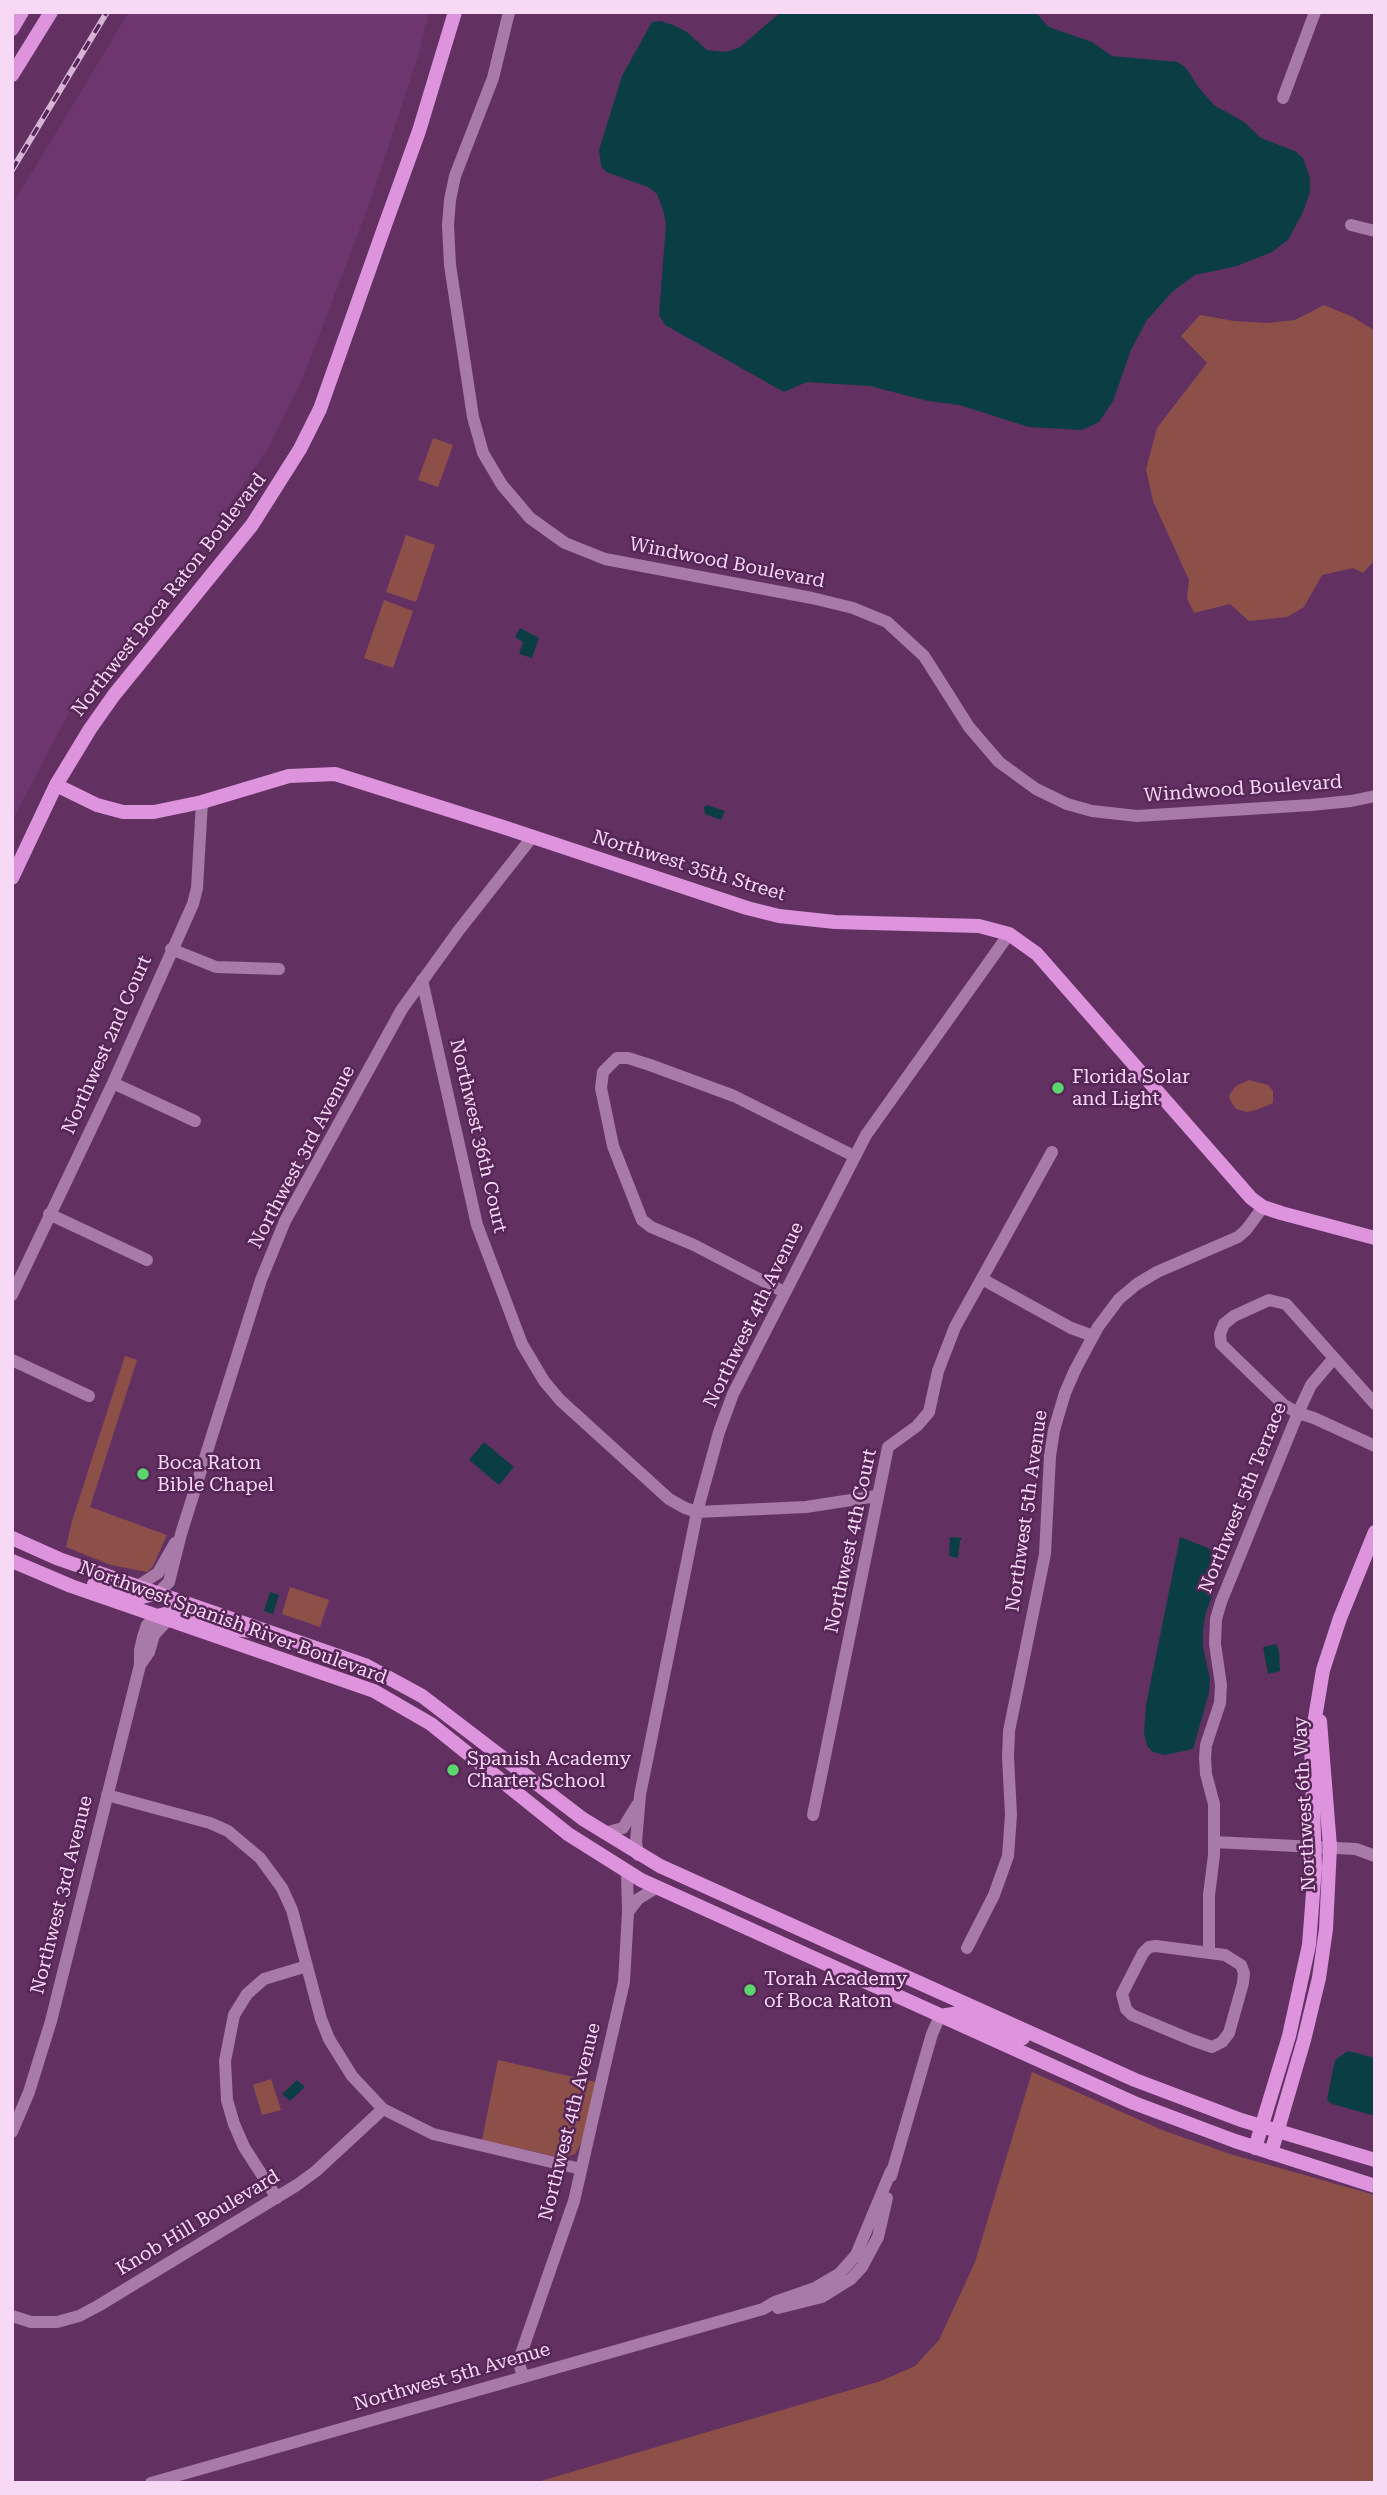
<!DOCTYPE html>
<style>
body{margin:0}
#map{position:relative;width:1387px;height:2495px;overflow:hidden;background:#623162;font-family:"Roboto Serif",serif}
canvas{display:block}
.frame{position:absolute;inset:0;border:14px solid #f7d9f6;pointer-events:none}
</style>
<div id="map">
<canvas width="1387" height="2495"></canvas>
<div class="frame"></div>
</div>
<script>
const context = document.querySelector('canvas').getContext('2d');
context.lineJoin = 'round';
function fill(path, color) { context.fillStyle = color; context.fill(path, 'evenodd'); }
const toPath = rows => new Path2D(rows.map(r => 'M' + r).join(''));
function strokePath(path, color, width, dash) { context.strokeStyle = color; context.lineWidth = width; context.lineCap = dash ? 'butt' : 'round'; context.setLineDash(dash || []); context.stroke(path); }
function label(font, color, halo, rows, align = 'center') {
  context.font = font + ' "Roboto Serif",serif'; context.lineWidth = 5; context.setLineDash([]); context.textBaseline = 'middle'; context.strokeStyle = halo; context.fillStyle = color; for (const [text, x, y, turn = 0] of rows) {
    context.save(); context.translate(x, y); context.rotate((+turn || 0) * Math.PI / 180); context.textAlign = isNaN(turn) ? turn : align; if (halo) context.strokeText(text, 0, 0); context.fillText(text, 0, 0); context.restore();
  }
}
fill(toPath([
 [129,12,429,12,419,53,370,202,304,375,269,447,204,542,73,705,12,821,12,205]
]), '#6d366e');
fill(toPath([
 [1324,305,1353,317,1375,331,1375,560,1363,573,1353,568,1322,575,1304,607,1287,617,1249,621,1230,604,1194,613,1187,598,1189,580,1153,501,1146,469,1157,428,1207,363,1181,336,1200,315,1234,321,1267,323,1295,320],
 [433,438,453,445,438,487,418,480],
 [406,535,435,545,416,602,386,592],
 [384,600,413,611,393,668,364,658],
 [1249,1080,1268,1085,1273,1091,1273,1103,1256,1110,1247,1112,1236,1109,1229,1098,1230,1094,1236,1086],
 [125,1356,137,1360,90,1507,167,1535,153,1566,147,1572,111,1565,66,1547,72,1521],
 [290,1587,329,1600,320,1627,282,1614],
 [498,2060,596,2082,583,2139,575,2154,563,2158,482,2140],
 [1032,2072,1162,2130,1230,2154,1375,2195,1375,2483,534,2483,881,2381,915,2366,939,2340,975,2262],
 [271,2079,281,2110,262,2115,253,2085]
]), '#8d5049');
fill(toPath([
 [781,12,1035,12,1049,27,1092,42,1112,56,1178,62,1186,68,1199,88,1214,105,1244,122,1261,138,1295,151,1303,158,1310,178,1310,192,1303,212,1288,240,1272,252,1237,266,1195,275,1172,292,1147,320,1131,350,1113,401,1099,422,1082,430,1029,427,959,405,928,401,870,386,807,382,784,392,665,325,659,315,666,224,663,210,657,194,648,187,606,172,601,166,599,150,622,76,652,22,660,21,673,25,687,32,707,50,726,52,740,47],
 [520,628,539,638,532,658,519,654,523,642,515,637],
 [707,805,725,811,721,820,705,814,704,807],
 [484,1442,514,1467,499,1485,469,1460],
 [950,1537,962,1538,960,1541,958,1558,949,1556],
 [1180,1537,1208,1548,1215,1556,1217,1565,1212,1597,1206,1612,1203,1629,1203,1647,1210,1679,1209,1693,1193,1749,1165,1755,1153,1752,1147,1746,1144,1732,1146,1705],
 [270,1592,279,1595,273,1614,264,1611],
 [1276,1644,1279,1651,1280,1671,1268,1674,1263,1647],
 [1348,2051,1375,2058,1375,2116,1332,2104,1327,2100,1335,2060],
 [297,2080,305,2087,290,2101,282,2094]
]), '#0b3e44');
strokePath(toPath([
 [509,12,493,78,455,176,450,200,448,225,450,265,473,417,483,453,502,485,530,518,565,543,605,559,812,598,853,608,887,622,924,656,969,727,999,762,1036,789,1067,804,1092,811,1137,816,1311,805,1351,801,1375,796],
 [1283,98,1315,12],
 [1351,225,1375,231],
 [171,949,216,967,279,969],
 [422,980,477,1225,522,1344,544,1381,560,1400,669,1499,685,1508,697,1512,806,1507,877,1496],
 [113,1083,195,1121],
 [49,1214,147,1260],
 [982,1279,1071,1328,1093,1336],
 [784,1292,694,1245,651,1227,642,1220,613,1146,601,1088,603,1072,617,1058,628,1058,650,1065,734,1096,854,1156],
 [12,1295,113,1083,193,904,197,888,202,802],
 [12,1360,89,1396],
 [1375,1404,1286,1304,1269,1300,1234,1316,1224,1324,1220,1334,1221,1344,1284,1405,1298,1413,1314,1418,1375,1446],
 [138,1586,158,1573,175,1543],
 [158,1593,169,1582,181,1534,261,1280,285,1221,402,1009,459,930,533,836],
 [140,1665,149,1652,154,1635,169,1619],
 [107,1795,210,1823,228,1831,260,1858,282,1888,292,1910,321,2019,329,2039,352,2076,383,2109,433,2134,581,2169],
 [813,1815,888,1447,917,1426,929,1412,938,1371,955,1327,1052,1152],
 [604,1833,623,1828,637,1805],
 [1214,1842,1356,1849,1375,1856],
 [638,1855,636,1842,640,1795,697,1512,719,1432,733,1394,866,1135,1009,934],
 [628,1912,638,1899,656,1888],
 [1156,1946,1225,1955,1241,1965,1244,1973,1243,1983,1229,2033,1222,2042,1212,2047,1192,2040,1132,2015,1126,2009,1122,1994,1143,1953,1149,1947,1156,1946],
 [967,1948,994,1895,1008,1856,1011,1815,1008,1757,1009,1731,1045,1554,1050,1456,1054,1430,1065,1393,1075,1370,1098,1327,1119,1299,1137,1284,1157,1272,1238,1237,1246,1230,1263,1207],
 [1209,1953,1209,1895,1214,1855,1214,1804,1206,1774,1205,1758,1206,1745,1220,1703,1221,1685,1215,1644,1216,1619,1221,1602,1298,1413,1311,1385,1334,1358],
 [12,2132,29,2092,51,2021,140,1665,140,1650,143,1637,147,1625,157,1616],
 [891,2176,932,2034,940,2016],
 [277,2198,244,2147,234,2124,227,2100,225,2061,234,2015,247,1994,264,1979,307,1966],
 [778,2308,822,2297,851,2279,862,2267,878,2237,887,2198],
 [12,2316,31,2322,57,2322,79,2316,98,2306,297,2185,316,2171,383,2109],
 [523,2377,519,2363,521,2354,574,2201,624,1982,628,1912,627,1873],
 [151,2483,763,2309,775,2302,815,2288,839,2274,856,2255,891,2171]
]), '#a77aa7', 12);
strokePath(toPath([
 [12,29,22,12],
 [12,75,51,12],
 [56,785,97,805,123,812,154,812,202,802,289,776,335,774,503,827,747,908,779,916,835,922,979,926,1009,934,1037,954,1251,1198,1263,1207,1281,1213,1375,1238],
 [12,878,56,785,90,729,114,695,252,525,300,449,320,409,384,228,419,131,455,12],
 [12,1538,59,1559,365,1665,422,1696,583,1819,660,1866,1135,2080,1241,2120,1375,2160],
 [12,1561,71,1586,374,1691,431,1724,568,1834,641,1880,1134,2103,1235,2141,1375,2186],
 [94,1584,138,1598,158,1593],
 [157,1616,177,1611,233,1629,252,1631],
 [940,2016,959,2013,1023,2038],
 [1255,2148,1289,2036,1309,1945,1315,1867,1311,1742,1323,1670,1340,1618,1375,1532],
 [1271,2153,1304,2040,1319,1978,1326,1929,1330,1847,1320,1721]
]), '#dd94dd', 14);
const rail = toPath([
 [12,170,107,12]
]);
strokePath(rail, '#d6b4d5', 6);
strokePath(rail, '#562657', 3.5, [10]);
for (const [x, y, r, color] of [
 [1058,1088,7,"#5bd56e"],
 [143,1474,7,"#5bd56e"],
 [453,1770,7,"#5bd56e"],
 [750,1990,7,"#5bd56e"]
]) { const dot = new Path2D(); dot.arc(x, y, r, 0, 2 * Math.PI); context.fillStyle = color; context.fill(dot); strokePath(dot, '#562657', 2.5); }
label('19px', '#f7d9f6', '#562657', [
 ["Windwood Boulevard",727,563,11],
 ["Northwest Boca Raton Boulevard",169,595,-52],
 ["Windwood Boulevard",1243,789,-4],
 ["Northwest 35th Street",689,866,17],
 ["Northwest 2nd Court",107,1045,-66],
 ["Northwest 36th Court",478,1136,77],
 ["Northwest 3rd Avenue",302,1157,-62],
 ["Northwest 4th Avenue",754,1315,-64],
 ["Northwest 5th Terrace",1243,1498,-68],
 ["Northwest 5th Avenue",1027,1511,-82],
 ["Northwest 4th Court",851,1541,-78],
 ["Northwest Spanish River Boulevard",233,1623,20],
 ["Northwest 6th Way",1305,1804,-93],
 ["Northwest 3rd Avenue",62,1895,-76],
 ["Northwest 4th Avenue",570,2122,-76],
 ["Knob Hill Boulevard",198,2223,-31],
 ["Northwest 5th Avenue",452,2377,-16]
]);
label('19px', '#f7d9f6', '#562657', [
 ["Florida Solar",1072,1077],
 ["and Light",1072,1099],
 ["Boca Raton",157,1463],
 ["Bible Chapel",157,1485],
 ["Spanish Academy",467,1759],
 ["Charter School",467,1781],
 ["Torah Academy",764,1979],
 ["of Boca Raton",764,2001]
], 'left');
</script>
